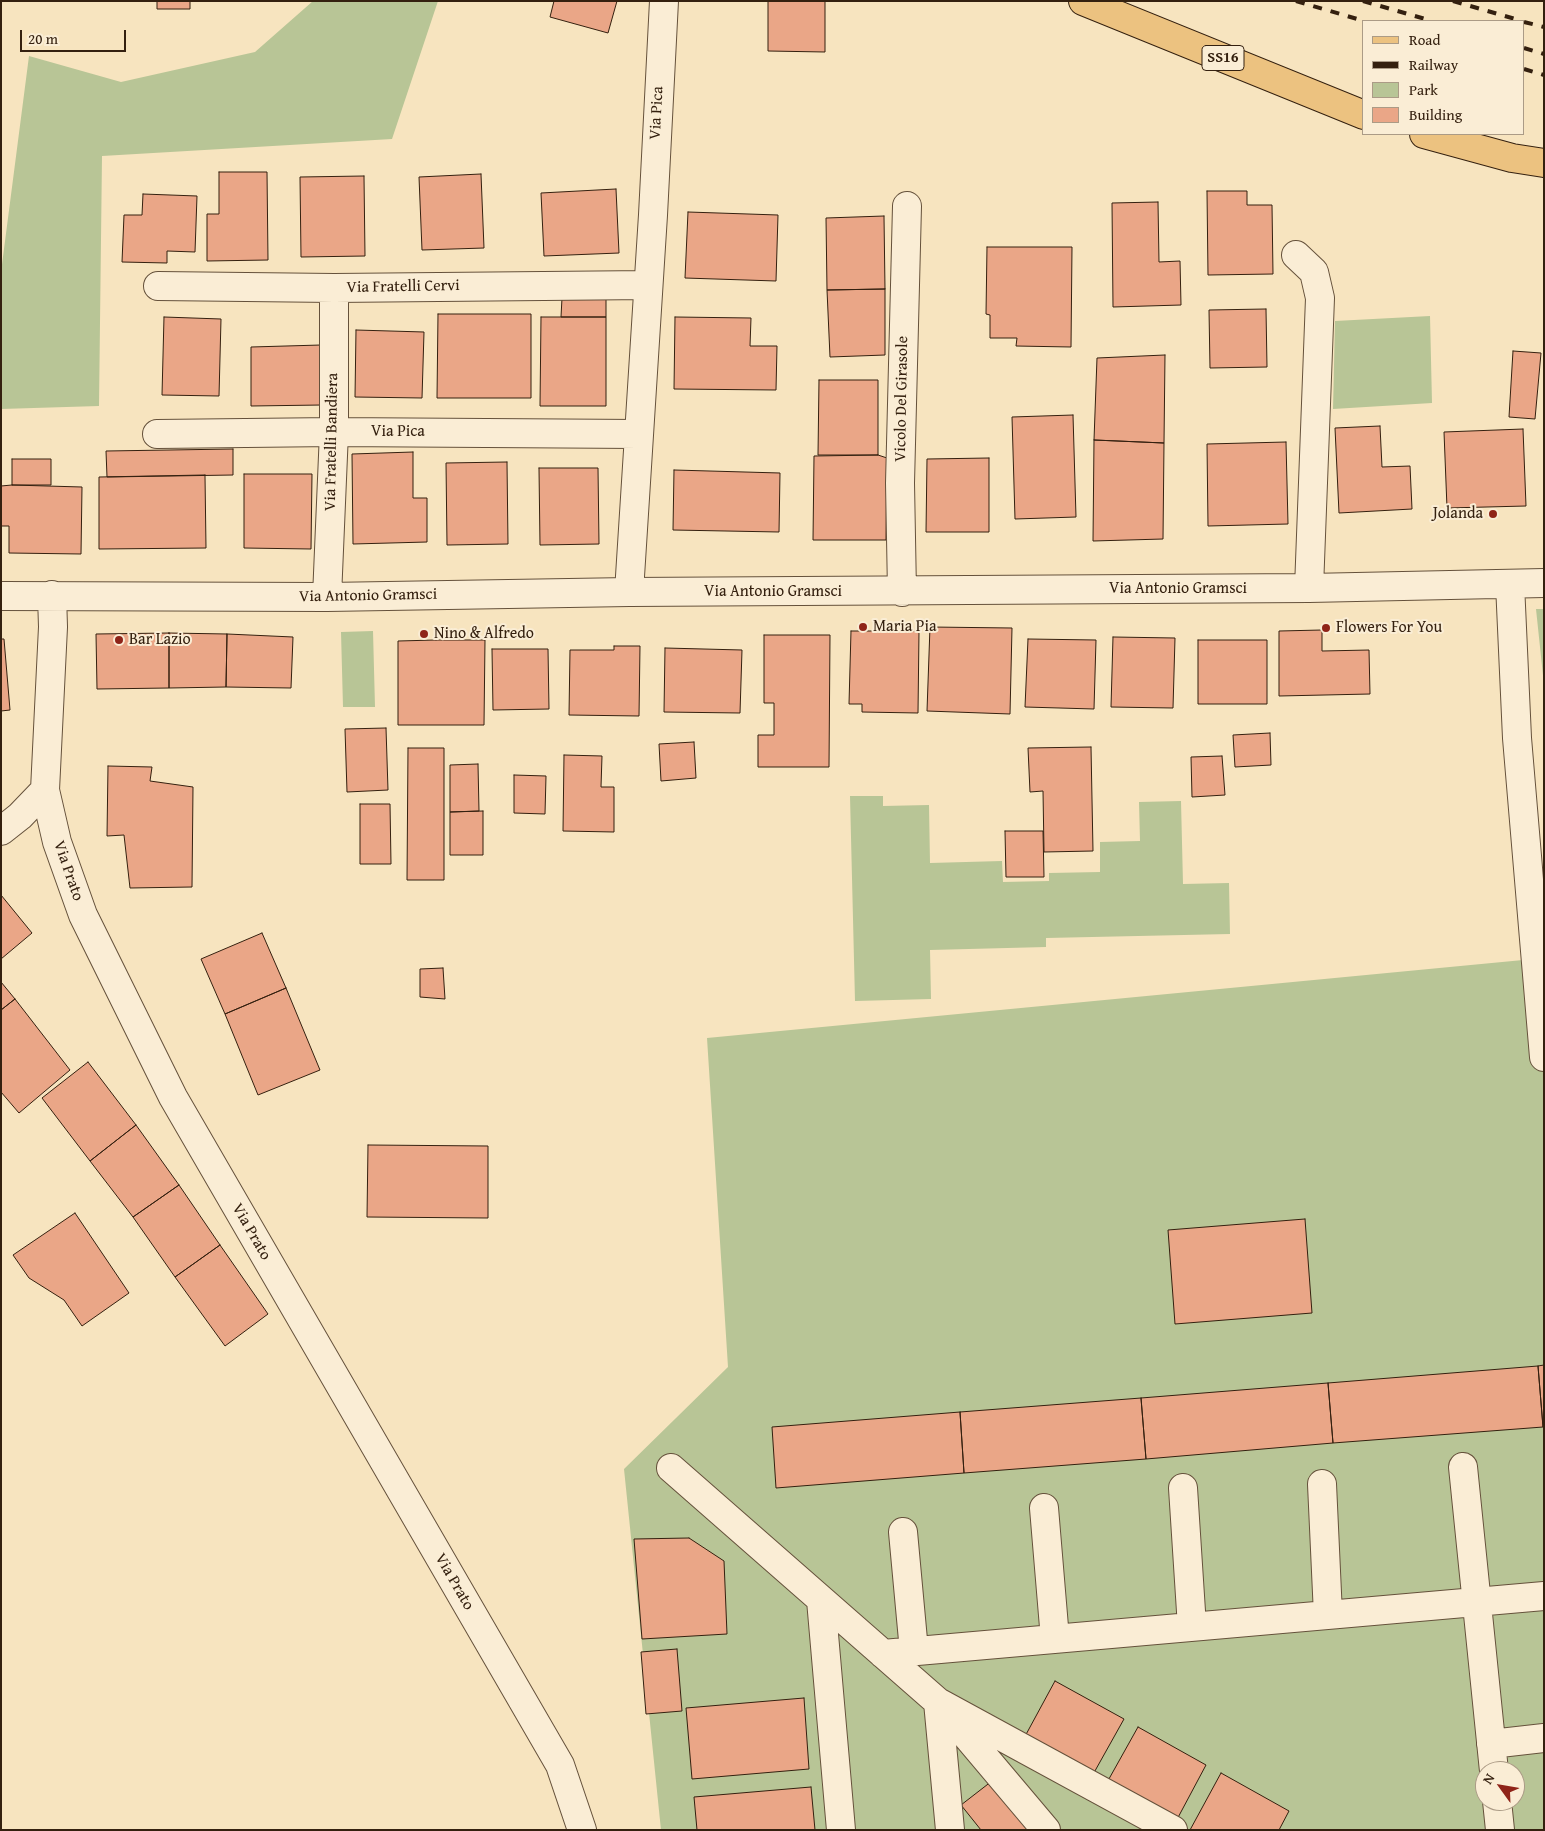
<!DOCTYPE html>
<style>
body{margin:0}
#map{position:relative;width:1545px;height:1831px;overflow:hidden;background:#f7e4bf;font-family:"Gentium Book Plus",serif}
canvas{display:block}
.frame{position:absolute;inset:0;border:2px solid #34200f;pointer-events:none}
.legend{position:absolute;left:1362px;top:20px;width:162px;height:115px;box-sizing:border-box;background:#faedd5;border:1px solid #ab9b86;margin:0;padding:6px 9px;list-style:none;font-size:15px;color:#34200f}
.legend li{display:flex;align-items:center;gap:10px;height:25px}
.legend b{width:25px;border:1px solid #ab9b86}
.north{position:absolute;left:1475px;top:1761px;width:50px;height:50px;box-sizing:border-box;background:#faedd5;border:1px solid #ab9b86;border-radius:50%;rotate:302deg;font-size:14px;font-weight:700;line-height:20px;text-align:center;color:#34200f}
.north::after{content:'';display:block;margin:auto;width:18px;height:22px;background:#8f2418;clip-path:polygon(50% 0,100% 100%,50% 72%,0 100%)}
.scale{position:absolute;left:20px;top:30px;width:106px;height:22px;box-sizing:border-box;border:2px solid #34200f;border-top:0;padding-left:6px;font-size:15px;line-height:18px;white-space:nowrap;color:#34200f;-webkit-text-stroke:4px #faedd5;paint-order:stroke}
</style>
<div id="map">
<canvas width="1545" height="1831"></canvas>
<div class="frame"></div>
<ul class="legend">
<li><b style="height:6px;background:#ecc280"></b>Road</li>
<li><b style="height:6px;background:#34200f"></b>Railway</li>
<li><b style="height:14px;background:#b8c596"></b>Park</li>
<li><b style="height:14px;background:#eaa687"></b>Building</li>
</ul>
<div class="north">N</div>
<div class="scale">20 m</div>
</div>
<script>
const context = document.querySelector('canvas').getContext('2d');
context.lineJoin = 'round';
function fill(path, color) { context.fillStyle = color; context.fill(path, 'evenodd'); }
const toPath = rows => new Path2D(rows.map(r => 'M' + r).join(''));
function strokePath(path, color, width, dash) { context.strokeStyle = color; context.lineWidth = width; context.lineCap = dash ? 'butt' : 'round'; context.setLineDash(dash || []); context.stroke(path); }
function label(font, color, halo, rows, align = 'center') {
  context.font = font + ' "Gentium Book Plus",serif'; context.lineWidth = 4; context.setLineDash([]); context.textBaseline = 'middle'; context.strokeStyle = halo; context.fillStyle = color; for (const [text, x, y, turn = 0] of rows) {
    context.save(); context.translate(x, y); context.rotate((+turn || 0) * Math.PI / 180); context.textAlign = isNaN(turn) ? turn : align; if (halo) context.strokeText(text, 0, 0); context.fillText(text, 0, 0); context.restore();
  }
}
fill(toPath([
 [313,1,438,1,392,139,102,156,99,406,1,409,1,272,29,56,121,82,255,52],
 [1430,316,1432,403,1333,409,1335,321],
 [1536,609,1544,609,1544,685],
 [373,631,375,707,343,707,341,632],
 [850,796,883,796,883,806,929,805,930,863,1002,861,1003,882,1049,881,1049,873,1100,872,1100,842,1140,841,1139,802,1181,801,1183,884,1229,883,1230,934,1046,938,1046,947,930,950,931,999,855,1001],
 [1544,958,1544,1830,661,1830,624,1469,728,1367,707,1038],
 [1485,1771,1515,1771,1515,1801,1485,1801]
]), '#b8c596');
const building = toPath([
 [157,1,190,1,190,9,157,9,157,1],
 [554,1,617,1,608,33,550,17,554,1],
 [768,1,825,1,825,52,768,51,768,1],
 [219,172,267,172,268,260,207,261,207,214,219,214,219,172],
 [481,174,484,248,422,250,419,177,481,174],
 [364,176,365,256,301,257,300,177,364,176],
 [616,189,619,253,544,256,541,193,616,189],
 [1207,191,1247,191,1247,205,1272,205,1273,274,1208,275,1207,191],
 [143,194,197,196,195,252,167,251,167,263,122,262,124,215,142,215,143,194],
 [1158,202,1159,262,1180,261,1181,305,1113,307,1112,203,1158,202],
 [688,212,778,215,776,281,685,278,688,212],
 [884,216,885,289,827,290,826,218,884,216],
 [987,247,1072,247,1071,347,1016,346,1017,338,990,338,990,315,986,314,987,247],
 [885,289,885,355,830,357,827,290,885,289],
 [562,298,606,299,606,317,561,317,562,298],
 [1266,309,1267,367,1210,368,1209,310,1266,309],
 [438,314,531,314,531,398,437,398,438,314],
 [164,317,221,319,219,396,162,395,164,317],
 [541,317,606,317,606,406,540,406,541,317],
 [675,317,751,318,750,346,777,346,776,390,674,389,675,317],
 [356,330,424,332,422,398,355,397,356,330],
 [321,345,322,405,251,406,251,347,321,345],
 [1513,351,1541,353,1535,419,1509,417,1513,351],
 [1165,355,1164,443,1094,440,1097,358,1165,355],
 [819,380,878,380,878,455,818,455,819,380],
 [1073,415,1076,517,1015,519,1012,417,1073,415],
 [1380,426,1382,467,1410,466,1412,509,1339,513,1335,428,1380,426],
 [1523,429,1526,506,1447,508,1444,432,1523,429],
 [1094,440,1164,443,1163,539,1093,541,1094,440],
 [1286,442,1288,524,1208,526,1207,444,1286,442],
 [233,449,233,475,107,477,106,451,233,449],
 [413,452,413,498,427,498,427,542,353,544,352,454,413,452],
 [878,455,887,458,886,540,813,540,814,456,878,455],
 [989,458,989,532,926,532,927,459,989,458],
 [12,459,51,459,51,485,12,485,12,459],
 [507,462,508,544,447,545,446,463,507,462],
 [539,468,598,468,599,544,540,545,539,468],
 [674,470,780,473,779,532,673,530,674,470],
 [244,474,312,474,311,549,244,548,244,474],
 [205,475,206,548,99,549,99,477,205,475],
 [12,485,82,487,81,554,9,553,9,526,1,526,1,486,12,485],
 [930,627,1012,628,1010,714,927,711,930,627],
 [1322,630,1322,651,1369,650,1370,694,1279,696,1279,631,1322,630],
 [851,631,919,631,918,713,862,712,862,704,849,704,851,631],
 [169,633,169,688,97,689,96,634,169,633],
 [169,633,227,634,226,687,169,688,169,633],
 [227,634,293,637,291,688,226,687,227,634],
 [764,635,830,635,829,767,758,767,758,735,774,735,774,703,764,703,764,635],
 [1113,637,1175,638,1173,708,1111,707,1113,637],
 [1,639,4,639,10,710,1,711,1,639],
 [1028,639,1096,640,1094,709,1025,707,1028,639],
 [436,640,485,640,484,725,398,725,398,641,436,640],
 [1198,640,1267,640,1267,704,1198,704,1198,640],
 [614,646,640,646,639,716,569,715,570,650,614,650,614,646],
 [665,648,742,650,740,713,664,712,665,648],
 [492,649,548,649,549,709,493,710,492,649],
 [386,728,388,790,347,792,345,729,386,728],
 [1270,733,1271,765,1235,767,1233,735,1270,733],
 [694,742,696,778,661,781,659,744,694,742],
 [1091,747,1093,851,1044,852,1043,791,1030,792,1028,748,1091,747],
 [408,748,444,748,444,880,407,880,408,748],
 [564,755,602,756,601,787,614,787,614,832,563,831,564,755],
 [1222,756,1225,795,1192,797,1191,757,1222,756],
 [478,764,479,811,450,812,450,765,478,764],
 [108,766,152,767,150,781,193,787,192,887,130,888,124,835,107,836,108,766],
 [514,775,546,776,545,814,514,813,514,775],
 [360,804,390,804,391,864,360,864,360,804],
 [483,811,483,855,450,855,450,812,483,811],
 [1005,831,1043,831,1044,877,1006,877,1005,831],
 [1,895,32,933,1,959,1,895],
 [262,933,286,988,225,1014,201,959,262,933],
 [443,968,445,999,420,997,420,969,443,968],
 [1,982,15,999,1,1010,1,982],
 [286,988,320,1070,258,1095,225,1014,286,988],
 [15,999,70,1070,19,1113,1,1092,1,1010,15,999],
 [88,1062,136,1125,90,1161,42,1098,88,1062],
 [136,1125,179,1185,133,1217,90,1161,136,1125],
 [368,1145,488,1146,488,1218,367,1217,368,1145],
 [179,1185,220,1245,175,1277,133,1217,179,1185],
 [75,1213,129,1293,82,1326,64,1300,29,1278,13,1255,75,1213],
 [1305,1219,1312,1313,1175,1324,1168,1230,1305,1219],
 [220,1245,268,1314,225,1346,175,1277,220,1245],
 [1544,1365,1544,1427,1543,1427,1538,1366,1544,1365],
 [1538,1366,1543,1427,1333,1443,1328,1383,1538,1366],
 [1328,1383,1333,1443,1146,1459,1141,1398,1328,1383],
 [1141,1398,1146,1459,964,1473,960,1412,1141,1398],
 [960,1412,964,1473,776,1488,772,1427,960,1412],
 [689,1538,724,1561,727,1634,642,1639,634,1539,689,1538],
 [677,1649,682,1711,646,1714,641,1652,677,1649],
 [1055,1681,1124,1719,1091,1778,1023,1740,1055,1681],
 [804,1698,809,1769,692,1779,686,1708,804,1698],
 [1138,1727,1206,1765,1174,1825,1105,1786,1138,1727],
 [1221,1773,1289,1811,1279,1830,1190,1830,1221,1773],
 [992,1781,1032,1830,981,1830,961,1805,992,1781],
 [811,1787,815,1830,697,1830,694,1797,811,1787]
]);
fill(building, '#eaa687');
strokePath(building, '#34200f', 1);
const minor = toPath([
 [1296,255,1314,272,1320,298,1309,588],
 [158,286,334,288,648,285],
 [157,434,334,432,638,434],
 [1510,584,1517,738,1544,1057],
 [629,592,653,215,664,1],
 [902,592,900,483,907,206],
 [52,595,53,627,45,790,57,842,83,915,173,1097,560,1765,582,1830],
 [1,596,327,597,629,592,1309,588,1544,583],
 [327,597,334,432,334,288],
 [1,831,20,816,45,790],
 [1463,1467,1494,1771],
 [671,1468,938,1702,1173,1830],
 [1322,1484,1328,1615],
 [1183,1488,1192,1627],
 [1044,1508,1055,1639],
 [903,1532,914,1651],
 [821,1600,841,1830],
 [883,1654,1544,1596],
 [938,1702,950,1830],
 [949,1715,1046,1830],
 [1491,1744,1544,1738],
 [1497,1801,1500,1830]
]);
const major = toPath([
 [1083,1,1364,115],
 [1424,134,1512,158,1544,163]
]);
strokePath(minor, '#65513b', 30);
strokePath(major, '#34200f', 30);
strokePath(minor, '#faedd5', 28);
strokePath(major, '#ecc280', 28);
strokePath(toPath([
 [1296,1,1364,21],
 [1363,1,1432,21],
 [1453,1,1522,21],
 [1524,22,1544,27],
 [1524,48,1544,54],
 [1524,69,1544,75]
]), '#34200f', 4, [9, 9]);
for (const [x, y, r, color] of [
 [1493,514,5,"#8f2418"],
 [863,627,5,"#8f2418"],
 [1326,628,5,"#8f2418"],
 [424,634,5,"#8f2418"],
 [119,640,5,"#8f2418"]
]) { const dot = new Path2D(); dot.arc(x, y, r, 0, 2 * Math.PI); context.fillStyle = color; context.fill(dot); strokePath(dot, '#faedd5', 2); }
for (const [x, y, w] of [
 [1223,58,42]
]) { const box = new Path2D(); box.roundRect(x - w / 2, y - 12.5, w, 25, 4); context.fillStyle = '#faedd5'; context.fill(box); strokePath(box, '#34200f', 1); }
label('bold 15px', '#34200f', null, [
 ["SS16",1223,58]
]);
label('16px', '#34200f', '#faedd5', [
 ["Via Pica",657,113,-87],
 ["Via Fratelli Cervi",403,287,-1],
 ["Vicolo Del Girasole",902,399,-89],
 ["Via Pica",398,432],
 ["Via Fratelli Bandiera",332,442,-89],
 ["Via Antonio Gramsci",1178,589],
 ["Via Antonio Gramsci",773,592],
 ["Via Antonio Gramsci",368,596,-1],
 ["Via Prato",68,871,71],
 ["Via Prato",251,1232,60],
 ["Via Prato",454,1582,60]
]);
label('16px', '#34200f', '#faedd5', [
 ["Jolanda",1483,514,"right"],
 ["Maria Pia",873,627],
 ["Flowers For You",1336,628],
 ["Nino & Alfredo",434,634],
 ["Bar Lazio",129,640]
], 'left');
</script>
